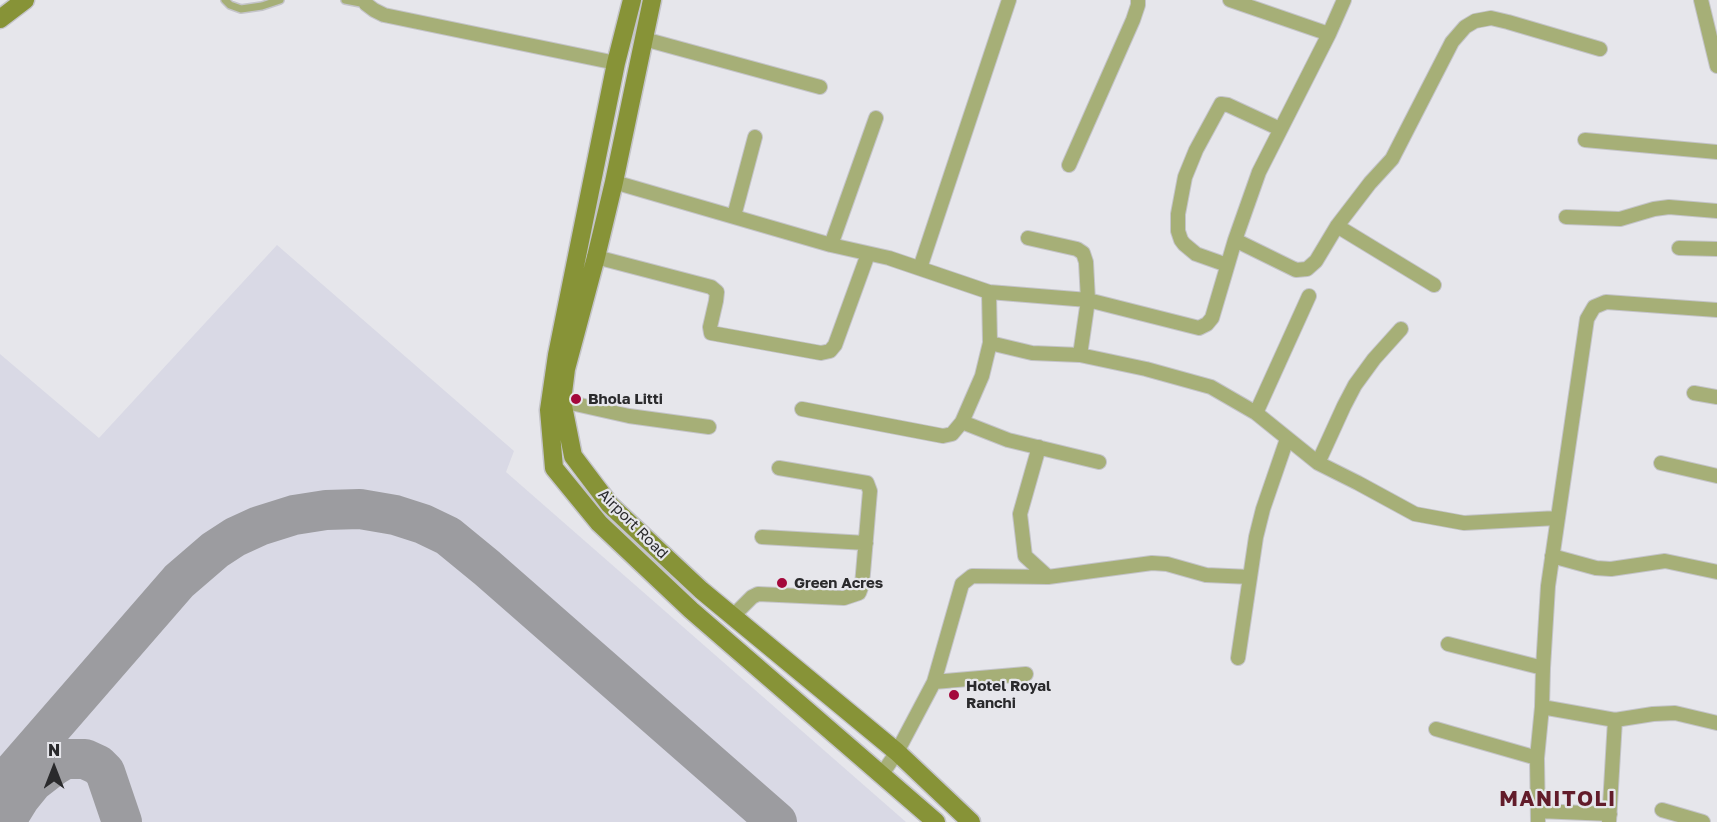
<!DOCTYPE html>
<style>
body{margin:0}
#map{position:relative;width:1717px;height:822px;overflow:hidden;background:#e6e6eb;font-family:"Golos Text",sans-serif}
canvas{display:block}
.north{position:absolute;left:24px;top:738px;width:60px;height:60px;-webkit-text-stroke:4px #e6e6eb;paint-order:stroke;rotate:0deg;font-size:16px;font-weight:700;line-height:24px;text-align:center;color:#2a2a2c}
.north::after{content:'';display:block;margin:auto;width:21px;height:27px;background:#2a2a2c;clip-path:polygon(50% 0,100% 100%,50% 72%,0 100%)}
</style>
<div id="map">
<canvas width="1717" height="822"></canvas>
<div class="north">N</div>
</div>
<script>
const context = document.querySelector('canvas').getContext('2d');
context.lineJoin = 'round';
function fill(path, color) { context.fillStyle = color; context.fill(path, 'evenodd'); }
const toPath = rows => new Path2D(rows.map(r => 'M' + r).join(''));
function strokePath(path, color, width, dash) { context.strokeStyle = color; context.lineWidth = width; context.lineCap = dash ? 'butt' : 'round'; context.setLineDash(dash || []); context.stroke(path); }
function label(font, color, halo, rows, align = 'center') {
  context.font = font + ' "Golos Text",sans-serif'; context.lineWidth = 4.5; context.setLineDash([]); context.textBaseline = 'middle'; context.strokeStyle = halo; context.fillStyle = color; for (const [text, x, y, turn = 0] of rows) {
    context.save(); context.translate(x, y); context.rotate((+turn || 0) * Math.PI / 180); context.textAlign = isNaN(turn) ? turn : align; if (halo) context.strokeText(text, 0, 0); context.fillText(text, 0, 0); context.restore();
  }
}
fill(toPath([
 [277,245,514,451,506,472,906,822,0,822,0,354,99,438]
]), '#d9d9e5');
strokePath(toPath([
 [0,787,179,581,215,550,235,537,259,526,294,515,326,510,360,509,395,515,423,524,448,536,487,568,777,822],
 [5,822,20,798,33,782,55,765,65,759,85,759,98,765,105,772,122,822]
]), '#9c9ca0', 40);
const lane = toPath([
 [225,0,230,5,241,9,262,6,280,0],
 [345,0,366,4]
]);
const street = toPath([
 [365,0,366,4,374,10,384,15,616,63],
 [1230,0,1329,34],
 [1701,0,1717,66],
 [644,39,820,87],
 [1585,140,1717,152],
 [1069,165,1133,20,1138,5,1138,0],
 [614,182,831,245,889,258,989,292,1088,300,1080,355],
 [734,216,755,137],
 [1566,217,1620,219,1654,209,1669,207,1717,211],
 [1337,226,1434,285],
 [1028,238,1077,249,1083,253,1086,262,1088,300,1199,328,1207,324,1212,318,1235,240,1259,172,1329,34,1344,0],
 [1235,240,1296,270,1307,269,1316,261,1337,226,1370,183,1392,159,1452,42,1465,27,1475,21,1491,18,1508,22,1600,49],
 [831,245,876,118],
 [1679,248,1717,249],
 [596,257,711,287,717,292,716,301,710,327,711,333,821,353,830,351,835,345,868,254],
 [1227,265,1196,254,1184,244,1181,240,1178,231,1178,214,1185,177,1196,150,1221,104,1228,105,1280,129],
 [920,268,1009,0],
 [990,343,1032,353,1080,355,1146,369,1211,387,1256,413,1318,463,1358,483,1415,514,1464,523,1557,518],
 [1694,393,1717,397],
 [562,401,629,416,709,427],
 [802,409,943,436,952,434,962,422,982,376,990,343,989,292],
 [1256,413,1309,296],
 [962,422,1008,440,1099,462],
 [1039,447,1020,514,1025,556,1048,577],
 [1318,463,1344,406,1355,385,1374,359,1401,329],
 [1661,463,1717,476],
 [762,537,866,543],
 [1552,556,1596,568,1611,569,1665,561,1717,572],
 [732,617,752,597,758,594,844,598,859,593,862,585,870,491,867,483,779,468],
 [1448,644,1543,668],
 [1238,658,1256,537,1263,509,1287,439],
 [934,682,962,584,972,576,1048,577,1152,563,1167,564,1206,575,1250,577],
 [1542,707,1615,720,1653,714,1675,713,1717,723],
 [1436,729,1537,758],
 [882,774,897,752,934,682,1026,674],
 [1662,810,1703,822],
 [1538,811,1610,814],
 [1538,822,1537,758,1542,707,1543,668,1548,586,1587,319,1594,307,1606,302,1717,310],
 [1609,822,1615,720]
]);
const secondary = toPath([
 [632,0,616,63,557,355,549,410,554,468,599,523,691,610,936,822],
 [652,0,614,182,596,257,566,369,562,401,573,456,610,505,701,590,897,752,971,822],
 [0,19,25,0]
]);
strokePath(lane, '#c4c4c9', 10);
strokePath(street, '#c4c4c9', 16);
strokePath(secondary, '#c4c4c9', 21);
strokePath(lane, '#a6af77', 7);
strokePath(street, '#a6af77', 14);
strokePath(secondary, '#879337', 18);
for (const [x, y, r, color] of [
 [576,399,6,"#a4083b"],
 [782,583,6,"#a4083b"],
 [954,695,6,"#a4083b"]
]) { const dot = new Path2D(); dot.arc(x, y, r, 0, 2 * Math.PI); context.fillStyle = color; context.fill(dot); strokePath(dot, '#e6e6eb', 2); }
label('bold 15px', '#2a2a2c', '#e6e6eb', [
 ["Bhola Litti",588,399],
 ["Green Acres",794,583],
 ["Hotel Royal",966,686],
 ["Ranchi",966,703]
], 'left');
label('15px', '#2a2a2c', '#e6e6eb', [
 ["Airport Road",633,524,45]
]);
context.letterSpacing = '1.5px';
label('bold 21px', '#621c2a', '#e6e6eb', [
 ["MANITOLI",1558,799]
]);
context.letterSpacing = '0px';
</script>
